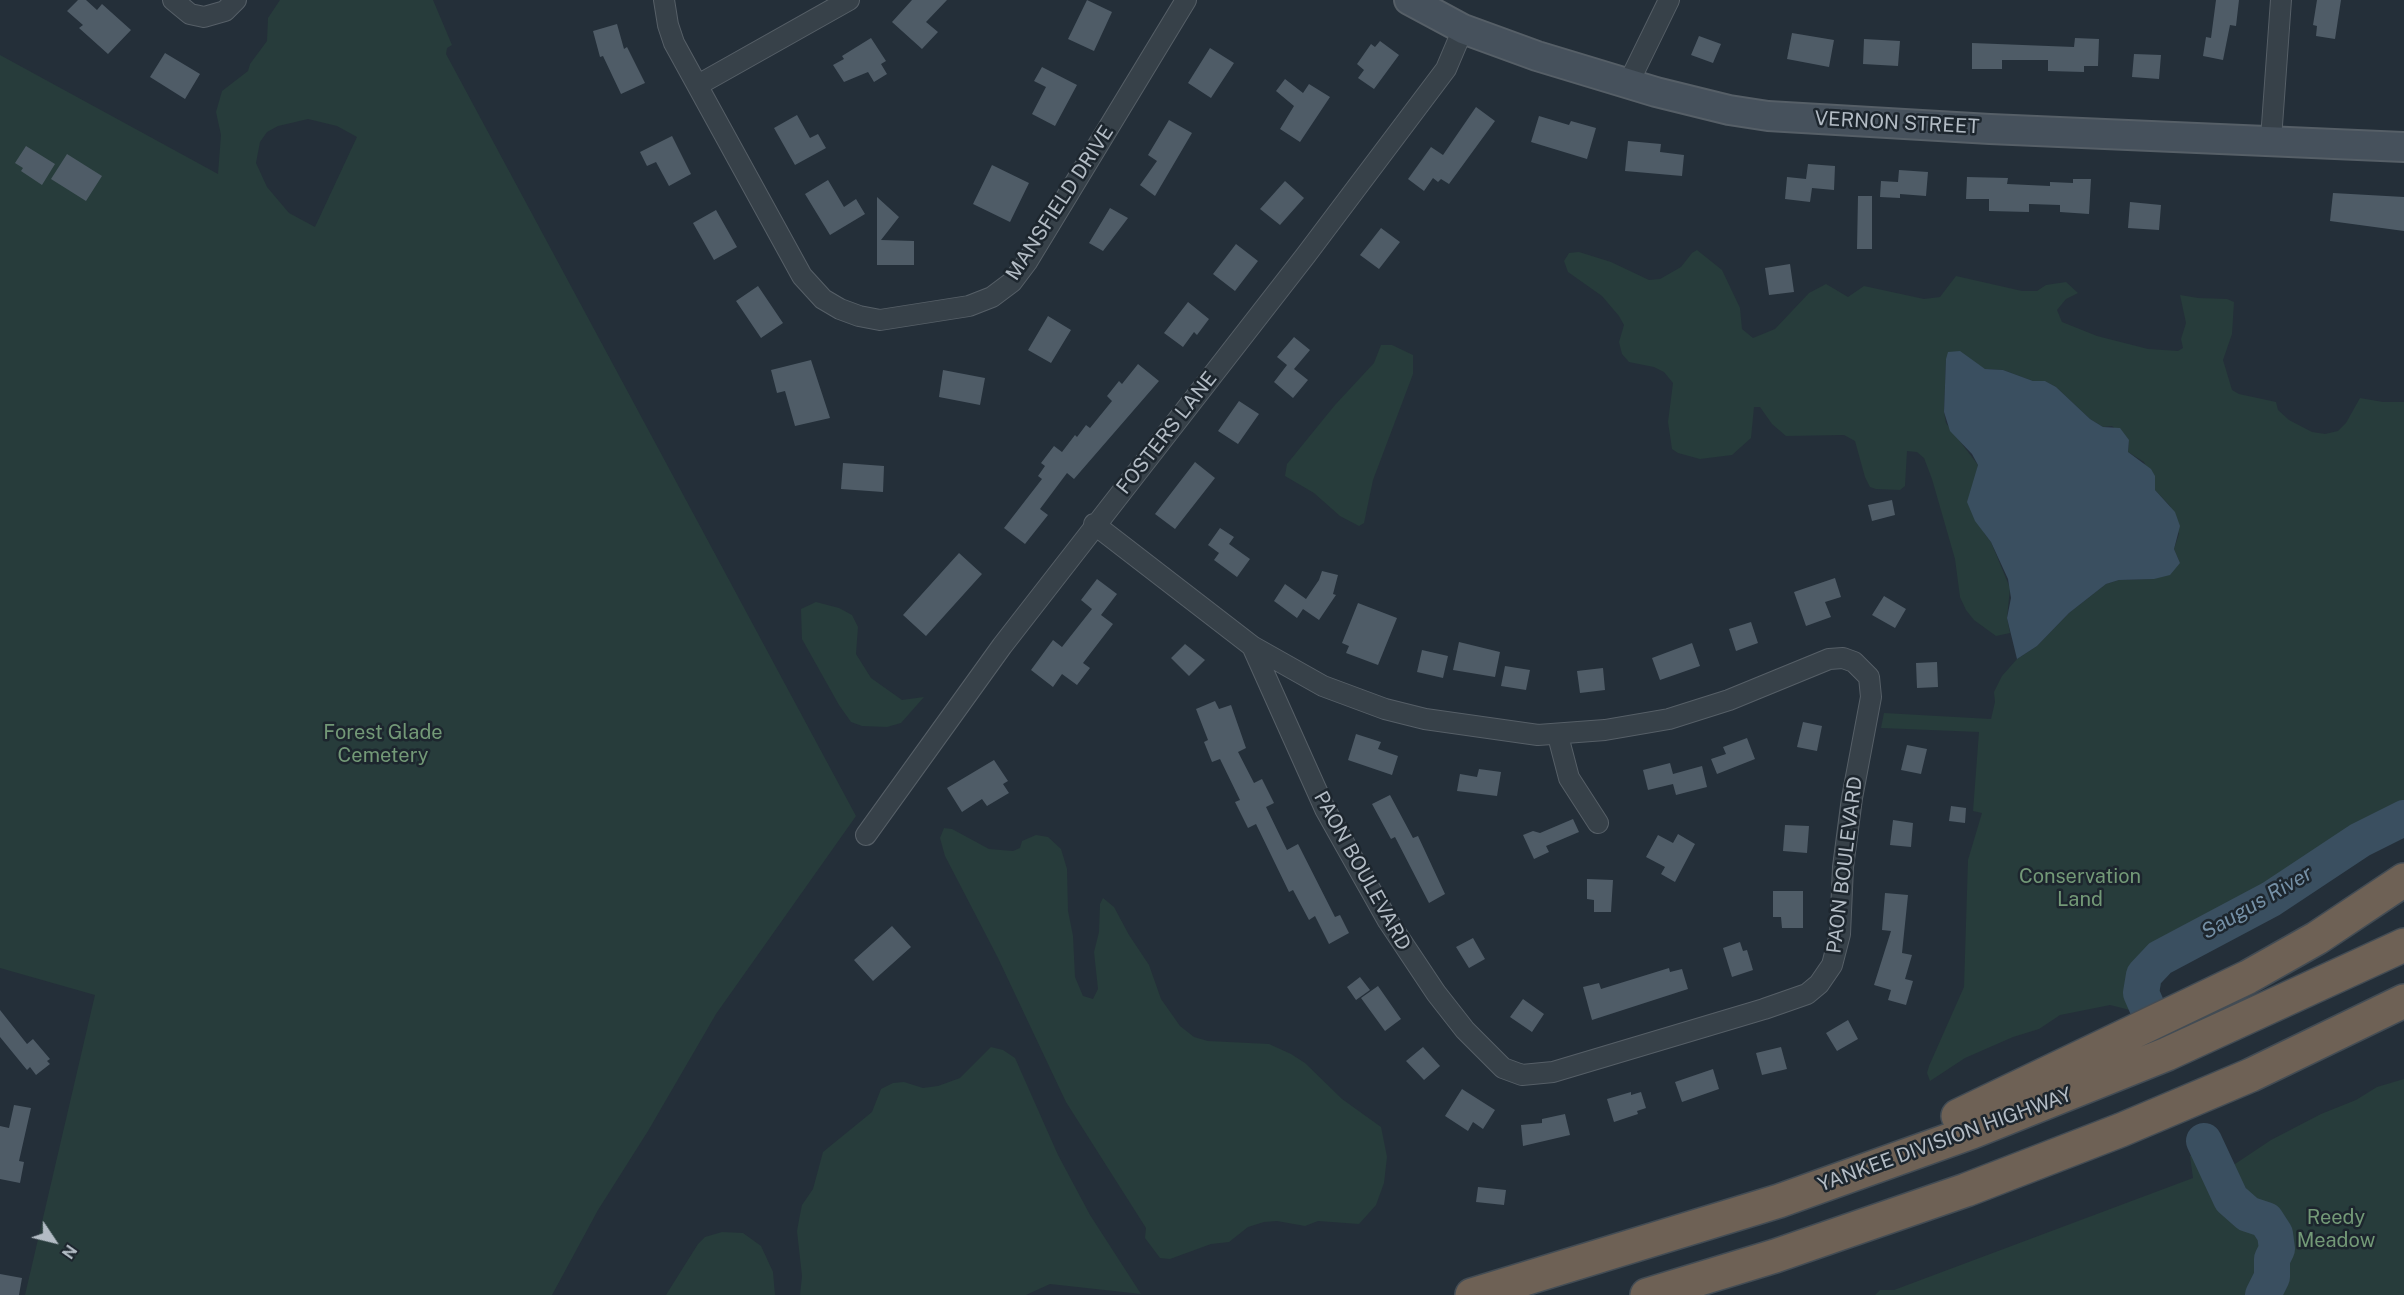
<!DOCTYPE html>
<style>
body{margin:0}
#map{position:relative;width:2404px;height:1295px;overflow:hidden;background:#242f39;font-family:"Public Sans",sans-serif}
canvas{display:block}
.north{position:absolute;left:24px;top:1211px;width:60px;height:60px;-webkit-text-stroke:4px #1d262e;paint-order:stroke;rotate:125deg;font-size:16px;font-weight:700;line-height:24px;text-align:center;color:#b3bcc5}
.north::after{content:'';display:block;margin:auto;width:21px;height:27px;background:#b3bcc5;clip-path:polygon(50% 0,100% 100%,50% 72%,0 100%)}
</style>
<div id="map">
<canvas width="2404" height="1295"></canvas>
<div class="north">N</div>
</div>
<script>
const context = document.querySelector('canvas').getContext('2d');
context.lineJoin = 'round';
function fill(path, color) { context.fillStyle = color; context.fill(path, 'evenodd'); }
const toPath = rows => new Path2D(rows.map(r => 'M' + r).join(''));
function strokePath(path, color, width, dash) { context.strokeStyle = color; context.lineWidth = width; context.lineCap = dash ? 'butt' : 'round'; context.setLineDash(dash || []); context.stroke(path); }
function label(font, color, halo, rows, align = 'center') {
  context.font = font + ' "Public Sans",sans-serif'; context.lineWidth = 5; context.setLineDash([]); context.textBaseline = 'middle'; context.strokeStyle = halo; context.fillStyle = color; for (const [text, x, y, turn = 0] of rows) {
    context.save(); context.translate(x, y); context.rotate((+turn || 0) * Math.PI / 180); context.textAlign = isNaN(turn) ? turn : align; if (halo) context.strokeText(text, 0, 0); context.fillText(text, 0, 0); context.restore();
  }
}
fill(toPath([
 [280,0,433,0,452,45,447,48,446,54,856,816,716,1014,648,1131,598,1210,552,1295,25,1295,95,995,0,968,0,55,218,174,221,135,216,112,222,91,248,71,250,64,267,41,268,18],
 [308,119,337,126,357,137,315,227,289,213,267,187,256,163,260,142,267,132,278,126],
 [1697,250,1722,270,1740,308,1742,329,1753,338,1775,329,1809,293,1826,284,1848,297,1864,286,1924,299,1940,297,1956,276,2022,291,2037,291,2046,285,2066,282,2078,293,2066,299,2057,310,2062,322,2097,336,2148,349,2178,351,2183,348,2181,339,2186,323,2180,295,2198,298,2227,299,2234,302,2232,334,2223,360,2232,390,2239,394,2276,402,2278,410,2289,420,2312,432,2325,434,2338,431,2346,423,2360,398,2383,402,2404,402,2404,824,2243,923,2177,958,2161,979,2159,997,2130,1010,2110,1005,2060,1015,2039,1029,2013,1037,1965,1058,1930,1081,1927,1073,1929,1066,1964,987,1968,860,1982,813,1973,811,1979,732,1881,728,1884,713,1991,719,1995,702,1994,692,2002,676,2017,659,2037,646,2069,613,2106,584,2119,580,2154,579,2180,563,2174,549,2179,534,2170,506,2155,490,2144,462,2128,452,2129,440,2112,426,2103,427,2090,419,2056,387,2045,381,2033,381,2003,370,1985,369,1976,364,1946,359,1944,412,1946,423,1978,465,1976,476,1984,533,1991,542,2010,588,2007,618,2010,633,1996,636,1974,620,1966,610,1960,597,1955,559,1932,479,1924,458,1917,452,1907,451,1905,486,1900,490,1876,489,1870,487,1865,477,1855,441,1844,435,1786,436,1772,424,1760,407,1754,407,1751,438,1732,455,1700,459,1678,453,1672,449,1668,422,1673,383,1664,372,1654,367,1629,362,1622,354,1619,342,1624,325,1619,316,1602,296,1568,272,1564,261,1569,253,1579,252,1611,262,1649,280,1660,279,1681,267,1692,253],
 [1381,345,1392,345,1413,355,1413,374,1373,480,1364,523,1359,526,1340,516,1314,493,1285,476,1287,464,1335,405,1374,363],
 [816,602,839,608,852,615,858,627,856,654,871,678,902,700,924,697,901,723,887,727,862,726,851,722,839,705,802,639,801,609],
 [944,828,952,829,989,849,1013,851,1020,848,1022,841,1036,835,1048,837,1061,849,1067,869,1068,911,1073,936,1075,977,1083,996,1093,999,1098,989,1094,952,1099,932,1100,904,1103,898,1114,907,1129,935,1149,965,1161,999,1180,1026,1194,1037,1208,1041,1269,1044,1291,1054,1305,1063,1342,1099,1381,1127,1387,1157,1384,1183,1376,1205,1359,1224,1318,1221,1305,1226,1277,1221,1264,1222,1248,1227,1229,1242,1211,1244,1170,1259,1160,1258,1145,1238,1146,1228,1066,1102,998,958,945,856,940,838],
 [991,1047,1003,1050,1015,1058,1058,1155,1090,1215,1141,1294,1050,1284,1026,1295,800,1295,802,1276,797,1231,799,1220,802,1205,813,1189,823,1152,872,1112,881,1089,893,1083,904,1082,923,1088,938,1086,960,1078],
 [2404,1079,2404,1295,1875,1295,1880,1290,1894,1290,2193,1178,2190,1156,2213,1144,2232,1166,2271,1140,2321,1114,2356,1100,2377,1087],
 [722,1232,743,1233,761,1246,773,1272,775,1295,666,1295,698,1244,705,1237]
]), '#273c3b');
fill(toPath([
 [1960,351,1985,369,2003,370,2033,381,2045,381,2056,387,2090,419,2103,427,2120,428,2129,440,2128,452,2151,469,2155,476,2155,490,2175,512,2180,526,2174,549,2180,563,2170,575,2154,579,2119,580,2106,584,2069,613,2037,646,2017,659,2007,618,2011,598,2008,579,1991,542,1975,521,1967,502,1978,465,1972,454,1950,431,1944,412,1946,359,1948,352]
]), '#3a4f60');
strokePath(toPath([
 [2148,1009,2141,993,2144,975,2160,958,2271,899,2360,840,2404,818],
 [2204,1141,2231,1199,2248,1214,2266,1220,2275,1234,2277,1249,2272,1259,2272,1277,2263,1295]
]), '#3a4f60', 36);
fill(toPath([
 [78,0,86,0,97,10,102,4,131,30,108,54,79,28,83,25,67,11],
 [912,0,947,0,926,22,938,32,922,49,892,22],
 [1087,0,1112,12,1094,51,1068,39],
 [2216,0,2239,0,2236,26,2230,25,2223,60,2203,56,2206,37,2211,38],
 [2317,0,2341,0,2335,39,2316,36,2317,26,2313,25],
 [617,24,624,49,627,47,645,83,621,94,603,56,600,57,593,31],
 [1792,33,1834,40,1829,67,1787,59],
 [1699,36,1721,44,1713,63,1691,55],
 [871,38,886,61,881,64,887,74,874,82,868,72,844,82,833,65,844,59,842,56],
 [2075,38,2099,39,2098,66,2084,66,2084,72,2048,71,2048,60,2002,60,2002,69,1972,69,1972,43,2074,47],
 [1864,39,1900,41,1898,66,1863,64],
 [1380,41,1399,55,1374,89,1358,78,1364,70,1357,64,1371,44,1375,47],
 [1210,48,1234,63,1211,98,1188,83],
 [165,53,200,74,185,99,150,77],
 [2134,54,2161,55,2159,79,2132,77],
 [1042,67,1077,85,1055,126,1032,114,1046,87,1034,81],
 [1285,79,1303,93,1309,84,1330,97,1300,142,1280,129,1294,106,1276,91],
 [1476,107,1495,121,1449,184,1441,179,1438,182,1433,178,1424,191,1408,179,1431,147,1443,155],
 [797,115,810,138,818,134,826,148,795,165,774,128],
 [1539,116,1569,125,1571,121,1596,128,1587,159,1531,142],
 [1169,120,1192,133,1155,196,1140,185,1157,161,1148,155],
 [672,136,691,174,669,186,656,162,647,166,640,152],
 [1628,141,1661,144,1660,152,1684,155,1682,176,1625,171],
 [26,146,55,164,42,185,21,171,23,168,15,163],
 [67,154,102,176,86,201,51,179],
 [1808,164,1835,166,1834,190,1812,188,1810,202,1785,199,1787,177,1806,179],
 [992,165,1029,183,1010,222,973,204],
 [1899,170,1928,172,1926,196,1900,194,1900,198,1880,197,1881,181,1898,182],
 [1967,177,2008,178,2007,184,2050,186,2050,182,2073,183,2073,179,2091,179,2089,214,2060,212,2060,205,2029,204,2029,212,1989,211,1989,199,1966,199],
 [828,180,844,207,856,199,865,214,830,235,805,194],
 [1285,181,1304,198,1280,225,1260,209],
 [2333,193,2404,197,2404,231,2330,221],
 [1858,196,1872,196,1872,249,1857,249],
 [877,197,899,217,881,240,914,241,914,265,877,265],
 [2130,202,2161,205,2159,230,2128,228],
 [1110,208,1128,218,1103,251,1089,243],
 [716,210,737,247,714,260,693,223],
 [1381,228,1400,242,1379,269,1360,255],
 [1236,244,1258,261,1235,291,1213,274],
 [1790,264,1794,292,1769,295,1765,268],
 [758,286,783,323,761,338,736,301],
 [1188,302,1209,319,1197,335,1194,332,1183,347,1164,333],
 [1048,316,1071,330,1051,363,1028,350],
 [1294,337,1310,350,1294,369,1308,380,1293,398,1274,382,1287,365,1277,357],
 [811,360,830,418,795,426,785,391,777,393,771,370],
 [1138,364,1159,381,1074,479,1067,473,1040,509,1048,515,1025,544,1004,528,1042,479,1038,476,1045,466,1041,463,1054,446,1062,452,1075,435,1077,437,1086,425,1090,428,1112,401,1107,396,1119,381,1122,384],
 [943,370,985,378,980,405,939,397],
 [1239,401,1259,414,1238,444,1218,431],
 [1195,462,1215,478,1175,529,1155,514],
 [843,463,884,466,883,492,841,489],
 [1892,500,1895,515,1872,521,1868,505],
 [1220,528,1234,537,1229,544,1250,559,1237,577,1214,560,1219,553,1208,545],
 [959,553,982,574,926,636,903,615],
 [1322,571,1338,575,1333,594,1336,595,1319,620,1303,609,1297,618,1274,601,1285,584,1306,599,1319,580],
 [1835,578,1841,597,1825,602,1831,617,1806,626,1794,592],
 [1097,579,1117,594,1101,615,1113,624,1083,663,1090,668,1077,685,1062,674,1053,687,1031,670,1053,640,1062,647,1092,609,1081,600],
 [1884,596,1906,609,1895,628,1872,615],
 [1358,603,1397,618,1378,665,1346,653,1349,646,1342,643],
 [1751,622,1758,643,1736,651,1729,629],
 [1459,642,1500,652,1495,677,1453,670],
 [1692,643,1700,666,1660,680,1652,658],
 [1185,644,1205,660,1189,676,1171,658],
 [1422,650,1448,656,1443,678,1417,672],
 [1937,662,1938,687,1917,688,1916,663],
 [1505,666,1530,670,1526,690,1501,686],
 [1603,668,1605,690,1580,693,1577,671],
 [1215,701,1219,709,1231,705,1246,748,1238,752,1254,783,1262,779,1274,803,1266,807,1282,840,1287,850,1298,844,1335,917,1340,915,1349,933,1329,944,1315,916,1309,920,1293,890,1289,892,1256,824,1248,828,1235,802,1240,800,1220,759,1212,762,1204,742,1208,740,1196,709],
 [1803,722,1822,726,1817,751,1797,747],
 [1356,734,1381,742,1378,749,1398,756,1392,775,1348,760],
 [1747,738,1755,759,1717,774,1711,759,1726,754,1723,747],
 [1907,745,1927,749,1921,774,1901,770],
 [994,760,1008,781,1003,784,1009,793,987,806,982,799,962,812,947,788],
 [1670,763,1673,774,1702,766,1707,787,1676,795,1673,784,1648,790,1643,770],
 [1479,769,1501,772,1497,796,1457,791,1460,774,1477,777],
 [1390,795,1413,838,1418,836,1445,894,1429,903,1395,837,1391,839,1372,804],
 [1951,806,1966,808,1965,823,1949,821],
 [1573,819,1579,832,1546,846,1549,852,1534,859,1523,835,1533,831,1540,833],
 [1893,820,1913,823,1911,847,1890,845],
 [1785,825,1809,826,1807,853,1783,851],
 [1678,834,1695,844,1675,882,1661,874,1665,867,1646,857,1658,835,1673,843],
 [1587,879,1613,880,1611,912,1594,912,1594,900,1587,899],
 [1773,891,1803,891,1803,928,1782,928,1781,917,1773,917],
 [1885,893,1908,895,1902,953,1912,955,1905,979,1913,981,1906,1005,1888,1000,1891,990,1874,985,1891,931,1882,930],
 [892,926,911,947,873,981,854,960],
 [1473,938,1485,959,1469,968,1456,947],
 [1740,942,1743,951,1747,950,1753,970,1732,977,1723,948],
 [1669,968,1670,972,1682,969,1688,989,1592,1020,1583,987,1599,983,1601,989],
 [1360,977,1370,990,1356,1000,1347,987],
 [1378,986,1401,1019,1385,1031,1361,998],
 [1523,999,1544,1014,1532,1032,1510,1017],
 [0,1010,27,1044,33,1039,50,1059,47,1061,50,1064,36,1075,30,1067,27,1070,0,1037],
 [1848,1020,1858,1039,1837,1051,1826,1033],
 [1423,1047,1440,1066,1424,1080,1406,1061],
 [1781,1047,1787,1069,1762,1075,1756,1053],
 [1713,1069,1719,1089,1682,1102,1675,1082],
 [1462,1089,1495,1110,1483,1129,1473,1122,1468,1131,1445,1116],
 [1631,1092,1631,1095,1641,1092,1646,1108,1637,1111,1638,1114,1614,1122,1607,1099],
 [14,1105,31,1108,19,1161,24,1162,20,1183,0,1179,0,1126,9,1128],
 [1565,1114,1570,1135,1523,1146,1521,1125,1542,1123,1542,1119],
 [1478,1187,1506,1190,1504,1205,1476,1202],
 [0,1274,22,1278,19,1295,0,1295]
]), '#4f5c67');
const minor = toPath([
 [173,0,190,14,204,17,225,11,236,0],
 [664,0,668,25,674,43,802,276,823,299,840,309,859,316,880,320,969,306,992,297,1012,282,1027,262,1186,0],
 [1628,84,1669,0],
 [698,85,849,0],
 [2271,139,2281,0],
 [1094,524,1252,646,1325,809,1388,921,1436,993,1465,1030,1503,1068,1522,1075,1553,1072,1764,1009,1807,994,1819,984,1832,965,1840,934,1843,867,1852,798,1871,697,1869,677,1854,662,1843,658,1829,659,1729,700,1669,719,1605,730,1538,735,1425,719,1385,709,1323,686,1252,646],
 [1558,736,1569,778,1598,823],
 [866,835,1002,646,1306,255,1446,69,1463,29]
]);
const secondary = toPath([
 [1409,0,1463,29,1537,56,1656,92,1729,110,1768,116,1990,129,2404,147]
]);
const motorway = toPath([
 [1958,1116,2248,977,2317,938,2404,880],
 [1472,1295,1779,1201,1972,1132,2167,1054,2404,945],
 [1647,1295,1775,1256,1966,1190,2121,1130,2251,1075,2404,1001]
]);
strokePath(minor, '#565f67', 22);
strokePath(secondary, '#565f67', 32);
strokePath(motorway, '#434c54', 36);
strokePath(minor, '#374149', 20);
strokePath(secondary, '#46515c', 28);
strokePath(motorway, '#6e6155', 33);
label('20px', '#b3bcc5', '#1d262e', [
 ["VERNON STREET",1897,123,3],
 ["MANSFIELD DRIVE",1060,203,-57],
 ["FOSTERS LANE",1167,433,-52],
 ["PAON BOULEVARD",1845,865,-83],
 ["PAON BOULEVARD",1362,871,61],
 ["YANKEE DIVISION HIGHWAY",1945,1140,-20]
]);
label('20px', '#739977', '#1d262e', [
 ["Forest Glade",383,733],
 ["Cemetery",383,756],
 ["Conservation",2080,877],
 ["Land",2080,900],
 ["Reedy",2336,1218],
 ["Meadow",2336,1241]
]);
label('italic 21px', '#7590a6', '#1d262e', [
 ["Saugus River",2257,903,-30]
]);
</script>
